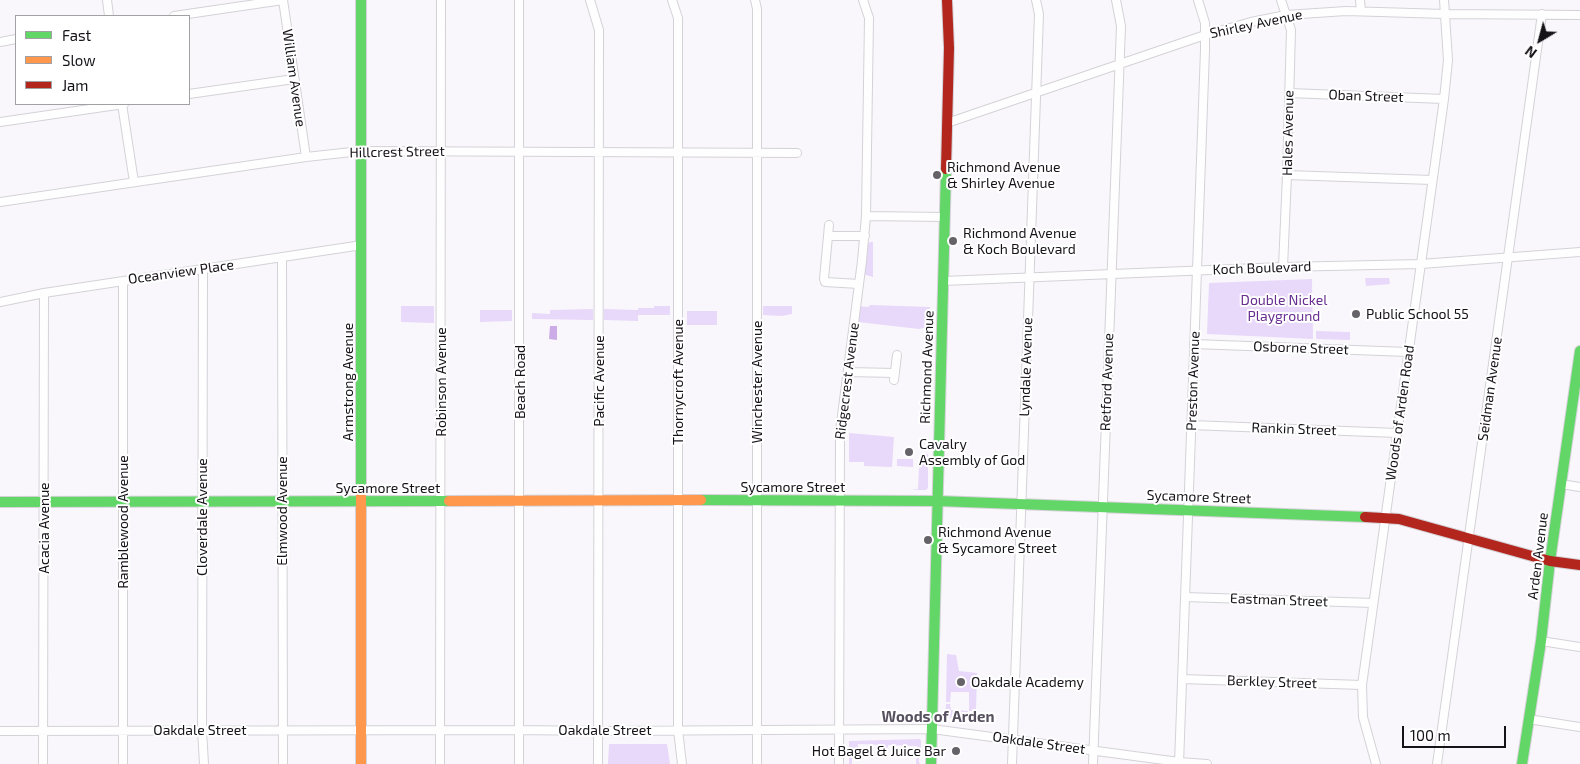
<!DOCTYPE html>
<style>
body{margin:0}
#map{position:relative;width:1580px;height:764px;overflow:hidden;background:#f9f7fc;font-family:"Exo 2",sans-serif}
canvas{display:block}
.legend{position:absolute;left:15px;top:15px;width:175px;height:90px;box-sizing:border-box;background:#fff;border:1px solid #a1a0a3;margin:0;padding:6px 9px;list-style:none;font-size:15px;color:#151218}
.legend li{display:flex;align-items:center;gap:10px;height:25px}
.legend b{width:25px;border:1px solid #a1a0a3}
.north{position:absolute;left:1515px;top:15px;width:50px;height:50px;-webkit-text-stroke:4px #fff;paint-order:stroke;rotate:217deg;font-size:14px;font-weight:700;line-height:20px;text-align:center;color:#151218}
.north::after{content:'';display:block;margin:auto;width:18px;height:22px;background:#151218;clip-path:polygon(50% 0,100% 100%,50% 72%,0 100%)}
.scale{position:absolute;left:1402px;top:726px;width:104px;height:22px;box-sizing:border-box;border:2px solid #151218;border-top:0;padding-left:6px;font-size:15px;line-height:18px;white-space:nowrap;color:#151218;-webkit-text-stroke:4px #fff;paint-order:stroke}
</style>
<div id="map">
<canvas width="1580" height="764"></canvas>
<ul class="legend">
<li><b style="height:6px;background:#63d668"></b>Fast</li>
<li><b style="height:6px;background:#ff974d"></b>Slow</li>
<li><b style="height:6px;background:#b3261e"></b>Jam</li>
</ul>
<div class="north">N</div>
<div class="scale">100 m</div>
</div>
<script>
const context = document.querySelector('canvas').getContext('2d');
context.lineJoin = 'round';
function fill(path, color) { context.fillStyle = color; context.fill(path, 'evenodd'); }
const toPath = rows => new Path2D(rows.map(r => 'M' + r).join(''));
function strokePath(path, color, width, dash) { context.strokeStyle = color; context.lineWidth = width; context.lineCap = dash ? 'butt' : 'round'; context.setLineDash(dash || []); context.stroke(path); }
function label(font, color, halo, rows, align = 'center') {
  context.font = font + ' "Exo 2",sans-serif'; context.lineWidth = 4; context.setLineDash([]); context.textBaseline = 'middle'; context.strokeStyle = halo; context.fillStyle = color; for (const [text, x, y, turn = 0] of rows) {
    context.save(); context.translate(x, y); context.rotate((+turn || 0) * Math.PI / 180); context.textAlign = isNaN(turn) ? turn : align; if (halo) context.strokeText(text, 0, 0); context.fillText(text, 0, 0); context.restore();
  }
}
fill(toPath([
 [870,242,873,242,873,277,866,275,864,271,867,245],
 [1365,278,1389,278,1390,284,1366,286],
 [1312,279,1313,339,1207,334,1209,283],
 [870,305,930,307,929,327,919,329,858,322,858,306,868,307],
 [401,306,434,306,434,323,401,322],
 [654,306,670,306,670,315,638,315,638,321,604,320,604,309,638,310,638,308,654,308],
 [763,306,792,306,792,314,782,316,763,315],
 [593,309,593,320,532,319,532,313,550,314,550,310],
 [480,310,512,310,512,321,480,322],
 [687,311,717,311,717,325,687,325],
 [1316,331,1350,332,1350,340,1316,339],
 [849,433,894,437,892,467,864,466,864,462,849,462],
 [923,454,928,454,928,488,926,490,911,490,918,489,919,468,922,467],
 [897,459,913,459,913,467,897,466],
 [947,654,956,655,959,671,977,673,976,711,969,711,969,692,951,692,950,702,946,702],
 [946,704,950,704,951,710,968,711,967,720,945,717],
 [920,739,921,741,921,755,919,756,919,762,920,764,916,764,917,746,888,745,887,751,885,751,885,745,858,744,857,751,852,751,852,764,849,764,849,741],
 [609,744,667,744,670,764,608,764]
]), '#e8d8f9');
fill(toPath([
 [550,326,557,326,557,340,549,339]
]), '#ccace7');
const street = toPath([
 [107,0,109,16],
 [283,0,306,157],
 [519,0,519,764],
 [590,0,599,30,598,764],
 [672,0,678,18,678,730,682,764],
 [755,0,757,9,757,764],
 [1281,0,1291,30,1287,175,1283,267],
 [1360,0,1361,11],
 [174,16,283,0],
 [0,42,16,39],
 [1289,93,1444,99],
 [189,94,294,79],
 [122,104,134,182],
 [0,122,124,104],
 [947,123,1205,35,1251,22,1286,15,1346,11,1445,14,1580,15],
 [1287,175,1432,180],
 [0,202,306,157,361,151,797,153],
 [866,216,944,217],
 [828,236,829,225],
 [282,257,283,764],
 [203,269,202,730,204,764],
 [943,281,1283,267,1421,264,1580,252],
 [859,284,825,282,824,279,828,236,865,236],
 [0,302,44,293,362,245],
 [1194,344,1408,352],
 [848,372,895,373],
 [894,380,897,355],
 [1191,425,1397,433],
 [1561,484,1580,487],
 [1185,597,1373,603],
 [1541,641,1580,647],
 [1182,679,1362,685],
 [1528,719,1580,727],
 [0,731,519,730,599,731,932,729,1179,762,1207,764],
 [43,764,44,293],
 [123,764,123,281],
 [440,764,441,0],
 [839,764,840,431,862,261,866,216,869,18,863,0],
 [1012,764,1039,14,1036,0],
 [1093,764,1121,26,1116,0],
 [1179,764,1205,50,1205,23,1198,0],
 [1376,764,1363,717,1362,685,1444,99,1448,60,1444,0],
 [1437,764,1542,14]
]);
const fast = toPath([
 [361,0,361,489],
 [701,500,938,501,1365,517],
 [0,502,449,501],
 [931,764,946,169],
 [1522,764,1541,641,1550,561,1580,351]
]);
const slow = toPath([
 [361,489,361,764],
 [449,501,701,500]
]);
const jam = toPath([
 [946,169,949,48,947,0],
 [1365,517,1399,519,1550,561,1580,565]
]);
strokePath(street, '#d4d2d7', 10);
strokePath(fast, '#d4d2d7', 12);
strokePath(slow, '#d4d2d7', 12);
strokePath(jam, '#d4d2d7', 12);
strokePath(street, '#fefeff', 8);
strokePath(fast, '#63d668', 10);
strokePath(slow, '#ff974d', 10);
strokePath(jam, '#b3261e', 10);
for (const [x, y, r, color] of [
 [937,175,5,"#656268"],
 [953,241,5,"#656268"],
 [1356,314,5,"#656268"],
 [909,452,5,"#656268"],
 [928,540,5,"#656268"],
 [961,682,5,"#656268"],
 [956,751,5,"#656268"]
]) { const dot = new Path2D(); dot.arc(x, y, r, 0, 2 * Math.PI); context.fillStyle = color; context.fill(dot); strokePath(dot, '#fff', 2); }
label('14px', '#151218', '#fff', [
 ["Shirley Avenue",1256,24,-12],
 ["William Avenue",294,78,82],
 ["Oban Street",1366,96,2],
 ["Hales Avenue",1288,133,-89],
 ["Hillcrest Street",397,152,-1],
 ["Koch Boulevard",1262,268,-2],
 ["Oceanview Place",181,272,-8],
 ["Osborne Street",1301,348,2],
 ["Richmond Avenue",927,367,-88],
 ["Lyndale Avenue",1026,367,-88],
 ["Pacific Avenue",599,381,-90],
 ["Ridgecrest Avenue",847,381,-83],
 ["Preston Avenue",1193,381,-88],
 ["Armstrong Avenue",348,382,-90],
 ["Robinson Avenue",441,382,-90],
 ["Beach Road",520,382,-90],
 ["Thornycroft Avenue",678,382,-90],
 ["Winchester Avenue",757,382,-90],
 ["Retford Avenue",1107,382,-88],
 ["Seidman Avenue",1490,389,-82],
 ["Woods of Arden Road",1400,413,-82],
 ["Rankin Street",1294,429,2],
 ["Sycamore Street",793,487],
 ["Sycamore Street",388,488],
 ["Sycamore Street",1199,497,2],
 ["Elmwood Avenue",282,511,-90],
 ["Cloverdale Avenue",202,517,-90],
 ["Ramblewood Avenue",123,522,-90],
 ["Acacia Avenue",44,528,-90],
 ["Arden Avenue",1538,556,-83],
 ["Eastman Street",1279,600,2],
 ["Berkley Street",1272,682,2],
 ["Oakdale Street",200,730],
 ["Oakdale Street",605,730],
 ["Oakdale Street",1039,743,8]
]);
label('14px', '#151218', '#fff', [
 ["Richmond Avenue",947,167],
 ["& Shirley Avenue",947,183],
 ["Richmond Avenue",963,233],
 ["& Koch Boulevard",963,249],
 ["Public School 55",1366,314],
 ["Cavalry",919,444],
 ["Assembly of God",919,460],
 ["Richmond Avenue",938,532],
 ["& Sycamore Street",938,548],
 ["Oakdale Academy",971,682],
 ["Hot Bagel & Juice Bar",946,751,"right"]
], 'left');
label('14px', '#672e8f', '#fff', [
 ["Double Nickel",1284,300],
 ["Playground",1284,316]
]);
label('bold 15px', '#57505f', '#fff', [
 ["Woods of Arden",938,717]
]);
</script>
